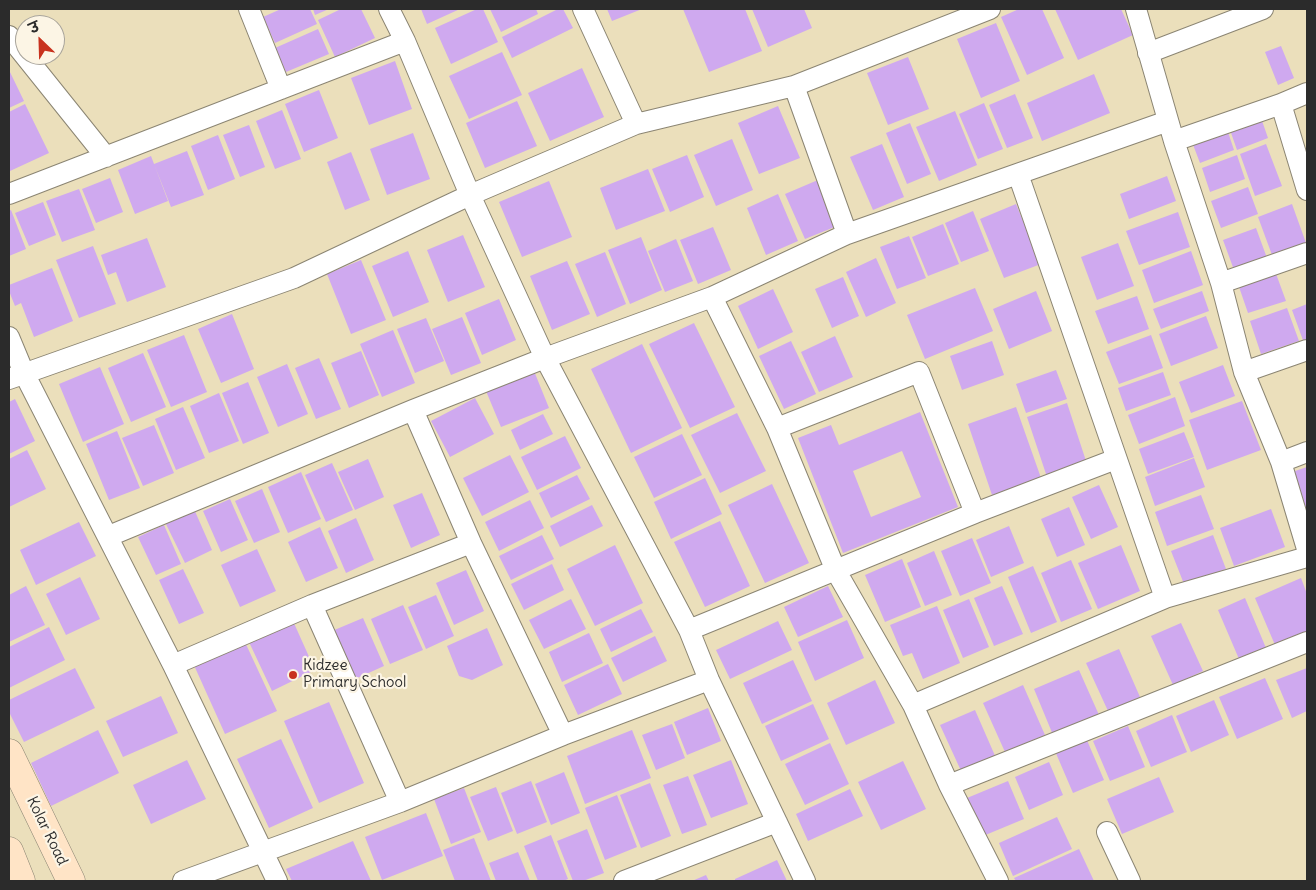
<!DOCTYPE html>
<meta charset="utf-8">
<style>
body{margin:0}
#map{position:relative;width:1316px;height:890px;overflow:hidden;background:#ebdfbb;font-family:Delius,"Playpen Sans Deva",sans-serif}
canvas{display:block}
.frame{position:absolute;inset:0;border:10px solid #2b2b2b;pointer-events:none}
.north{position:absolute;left:15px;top:15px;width:50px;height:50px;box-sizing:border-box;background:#fcf5e5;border:1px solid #a8a49b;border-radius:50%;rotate:336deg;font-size:14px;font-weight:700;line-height:20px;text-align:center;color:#2b2b2b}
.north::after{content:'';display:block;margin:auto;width:18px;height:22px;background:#c8321e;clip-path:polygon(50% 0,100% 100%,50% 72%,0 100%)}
</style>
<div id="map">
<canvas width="1316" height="890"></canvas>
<div class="frame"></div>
<div class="north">उ</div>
</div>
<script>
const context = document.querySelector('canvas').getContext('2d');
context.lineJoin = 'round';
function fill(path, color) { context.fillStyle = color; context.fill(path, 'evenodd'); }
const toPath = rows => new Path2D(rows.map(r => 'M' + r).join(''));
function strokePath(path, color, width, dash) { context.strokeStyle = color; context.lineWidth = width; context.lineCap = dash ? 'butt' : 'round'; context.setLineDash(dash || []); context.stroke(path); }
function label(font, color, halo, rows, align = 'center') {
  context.font = font + ' Delius,sans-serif'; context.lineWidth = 4.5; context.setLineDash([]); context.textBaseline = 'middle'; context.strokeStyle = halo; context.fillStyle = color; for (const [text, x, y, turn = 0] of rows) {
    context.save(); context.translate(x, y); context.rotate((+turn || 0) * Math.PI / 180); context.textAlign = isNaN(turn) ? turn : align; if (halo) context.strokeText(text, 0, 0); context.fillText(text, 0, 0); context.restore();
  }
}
fill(toPath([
 [281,9,310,9,317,24,275,43,263,17],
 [313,9,329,9,315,15],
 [341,9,361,9,375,38,335,57,318,20],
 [421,9,460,9,427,24],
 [477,9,483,9,498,42,451,64,435,28],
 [490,9,536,9,538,14,501,32],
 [558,9,563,9,573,28,512,58,502,37],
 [607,9,642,9,612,21],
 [683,9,745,9,762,51,709,72],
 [752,9,804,9,812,28,768,47],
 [1019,9,1042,9,1064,58,1027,75,1001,17],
 [1055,9,1121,9,1133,35,1078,60],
 [996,23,1020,81,981,98,957,39],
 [318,29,329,54,286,72,275,48],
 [1281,46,1294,78,1278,85,1265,52],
 [502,52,522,95,469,119,449,76],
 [908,57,929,109,888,125,867,73],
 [395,61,412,109,369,125,351,78],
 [582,68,604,117,550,141,528,93],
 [9,70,24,101,9,108],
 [1094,74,1110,113,1042,141,1027,103],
 [319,90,338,138,304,152,285,104],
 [1015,94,1033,138,1007,148,989,105],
 [517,101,537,146,485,168,466,123],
 [984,103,1003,149,978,159,959,114],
 [25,104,49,153,10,171,9,168,9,112],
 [778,106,800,158,759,174,738,123],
 [282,110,301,159,275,169,256,121],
 [955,111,977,165,939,181,916,127],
 [1260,115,1268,138,1237,150,1229,127],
 [910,123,931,174,907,184,886,133],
 [249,125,265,167,240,177,223,135],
 [1227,129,1234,150,1200,163,1192,142],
 [413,133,430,179,387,195,370,149],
 [218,135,235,179,208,190,191,146],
 [732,139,753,190,716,206,694,155],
 [882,144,904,197,873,210,850,157],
 [1266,144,1282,186,1255,196,1240,154],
 [187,151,204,195,171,207,154,164],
 [351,152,370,200,345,210,327,162],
 [687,155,704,197,670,212,652,169],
 [1237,155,1245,179,1210,192,1202,168],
 [151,156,168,201,135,214,118,170],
 [648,169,665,211,616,230,600,188],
 [1167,176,1176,201,1129,219,1120,194],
 [110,178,123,212,96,223,82,189],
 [818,180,837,226,805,239,785,194],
 [549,181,572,237,522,257,499,202],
 [1248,187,1258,214,1221,228,1211,201],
 [79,189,95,230,62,242,46,201],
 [778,194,798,241,766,255,747,208],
 [43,202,56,235,29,246,15,213],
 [1016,204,1041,264,1004,278,980,219],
 [1292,204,1306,243,1272,255,1258,217],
 [11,210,26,249,9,256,9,211],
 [973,211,989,251,961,262,945,223],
 [1178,212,1190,247,1139,265,1126,231],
 [943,224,959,264,928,276,912,237],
 [713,227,731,270,698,284,680,240],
 [1256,228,1267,258,1234,270,1223,240],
 [463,235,485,287,448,302,427,250],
 [909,236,926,278,897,289,880,247],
 [641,237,662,290,630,304,608,250],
 [147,238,166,287,127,302,116,272,108,275,101,255],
 [676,239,693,281,665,292,648,251],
 [1118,243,1134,286,1097,300,1081,257],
 [93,246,116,304,79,318,56,260],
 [408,251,429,302,393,317,372,266],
 [1191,251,1203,285,1154,303,1142,270],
 [605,252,626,304,597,317,575,264],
 [876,258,896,303,866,317,846,272],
 [361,260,386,320,351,334,327,274],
 [567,261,590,314,552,330,530,276],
 [52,268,73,321,34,337,21,303,15,306,9,291,9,285],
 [1275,271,1286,301,1248,313,1238,284],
 [843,277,859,316,832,328,815,289],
 [975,288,993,331,925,359,907,315],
 [773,289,793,332,758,349,738,306],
 [1036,291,1052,331,1009,349,993,309],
 [1202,291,1209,311,1161,329,1153,309],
 [1137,296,1149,329,1108,344,1095,311],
 [499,299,516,340,482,355,465,313],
 [1307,304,1307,342,1304,343,1292,310],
 [1287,308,1299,341,1261,354,1250,321],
 [232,314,254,369,221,383,198,329],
 [1206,316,1218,348,1171,366,1159,334],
 [462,317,481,363,451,375,432,329],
 [426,318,444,361,415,373,397,329],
 [694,323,735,407,690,428,649,344],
 [393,330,415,383,382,397,360,344],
 [184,335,207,392,171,407,147,350],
 [1151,335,1163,368,1119,384,1106,352],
 [835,336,853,377,819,392,801,352],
 [791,341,816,394,784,409,759,356],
 [992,341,1004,375,962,390,950,356],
 [642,344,682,428,631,453,591,369],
 [361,351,379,395,349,408,331,363],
 [143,353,166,407,131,422,108,368],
 [319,358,341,409,316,419,295,368],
 [287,364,308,414,278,427,257,377],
 [1223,365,1235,396,1191,413,1179,382],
 [100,367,124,424,83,442,59,384],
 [1056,370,1067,399,1026,413,1016,384],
 [534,371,549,408,501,427,486,391],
 [1163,372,1171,395,1126,411,1118,388],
 [248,382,269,433,243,444,222,393],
 [219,393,239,441,209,453,190,406],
 [1175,397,1185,426,1139,444,1128,415],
 [475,398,494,434,450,457,431,421],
 [15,399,35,441,9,454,9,402],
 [1242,401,1261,450,1207,470,1189,420],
 [1067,403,1087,464,1047,477,1027,417],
 [183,407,205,458,176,470,155,419],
 [1016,407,1041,478,992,495,968,424],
 [920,412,958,507,843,553,798,438,831,425,839,445],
 [902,451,921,497,871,517,853,471],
 [737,413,766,471,720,493,691,435],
 [543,414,553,434,520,450,511,430],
 [154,425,174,473,143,486,122,438],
 [117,431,140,488,109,500,86,444],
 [1184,432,1194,457,1148,474,1139,449],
 [682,434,702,475,654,498,634,457],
 [565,436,581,468,537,490,521,457],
 [27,450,46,489,9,507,9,459],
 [510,455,529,492,482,516,463,478],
 [1194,458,1205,487,1155,506,1145,477],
 [368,459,384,497,355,510,338,472],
 [332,463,353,510,326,522,305,475],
 [1307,467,1307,513,1292,472],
 [301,472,321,519,288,533,268,487],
 [577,475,590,499,551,518,539,493],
 [705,478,722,514,671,539,654,502],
 [772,484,809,563,765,583,728,505],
 [1099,485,1118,527,1091,539,1072,497],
 [262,489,280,532,254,543,235,501],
 [422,493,440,535,411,548,393,505],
 [1201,495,1214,529,1167,546,1155,512],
 [230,499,248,540,221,552,203,511],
 [530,500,544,528,499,551,485,522],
 [592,505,603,526,560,547,550,526],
 [1069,507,1085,545,1057,557,1041,519],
 [194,509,212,550,185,563,165,522],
 [1271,509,1285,547,1234,566,1220,528],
 [356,518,374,560,346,573,328,531],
 [720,521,750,586,705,607,674,542],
 [79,522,96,556,36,585,20,550],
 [164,525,181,564,156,575,138,537],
 [1009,526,1024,563,991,577,976,540],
 [320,527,338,568,306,582,288,542],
 [542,535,554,559,511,580,499,556],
 [1213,535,1226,569,1184,584,1171,551],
 [972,538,991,583,960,596,941,551],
 [615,545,643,603,595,626,567,569],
 [1121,545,1140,591,1098,609,1078,563],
 [257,549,276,591,240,607,221,565],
 [934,551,952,595,925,606,907,563],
 [902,559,921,607,885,622,865,575],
 [1071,560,1092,609,1061,622,1041,573],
 [552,564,564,590,524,610,511,584],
 [1033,566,1057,622,1031,633,1008,577],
 [183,569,204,613,179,624,159,580],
 [466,570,484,611,454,625,436,583],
 [80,577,100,619,66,635,46,594],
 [1301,578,1307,594,1307,632,1275,645,1255,598],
 [26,586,45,625,9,642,9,595],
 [828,586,843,617,798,637,784,607],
 [1002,586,1023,634,994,646,974,598],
 [436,595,454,636,426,649,408,607],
 [1245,598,1266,648,1239,659,1218,610],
 [571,599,586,629,544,649,529,620],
 [969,599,989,647,963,658,943,610],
 [403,605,423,650,390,664,371,619],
 [937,606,960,663,923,679,912,653,903,656,890,625],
 [641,609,653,632,611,652,600,629],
 [363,618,384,666,353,680,332,631],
 [847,620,864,658,815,681,798,642],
 [293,621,315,670,272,691,249,642],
 [778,621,792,650,730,679,716,650],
 [1181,623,1203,671,1173,685,1151,636],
 [49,627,65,660,9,688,9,647],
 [487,628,503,665,472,680,459,676,447,646],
 [589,633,603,663,562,682,549,652],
 [655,636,667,661,623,682,611,658],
 [244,640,277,711,225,734,193,663],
 [1119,649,1140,697,1108,711,1086,663],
 [793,660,812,701,762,724,743,683],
 [608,664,622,694,578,715,564,685],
 [75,668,95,708,24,742,9,712,9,700],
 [1307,668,1307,711,1292,718,1276,680],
 [1079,670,1099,715,1053,735,1034,689],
 [1265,678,1283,719,1237,739,1219,697],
 [875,680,895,723,846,745,827,703],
 [1023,685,1045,735,1005,752,983,703],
 [161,696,178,733,123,757,106,721],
 [1214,700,1229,735,1191,752,1176,716],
 [329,702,364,783,319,803,284,721],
 [813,704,829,739,781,761,765,726],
 [708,708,721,741,687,755,674,722],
 [975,710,996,758,962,773,940,725],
 [1172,715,1187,752,1151,767,1136,731],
 [672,724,685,758,656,770,642,735],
 [1128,726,1145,767,1110,781,1093,741],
 [98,730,119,773,51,806,31,763],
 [632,730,651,778,585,804,567,756],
 [1086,738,1104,780,1073,793,1055,751],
 [281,739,313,808,269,828,237,759],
 [830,743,849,784,805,805,785,764],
 [187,760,206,799,151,824,133,785],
 [731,760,748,804,711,818,693,775],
 [903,761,926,809,881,830,858,782],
 [1049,762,1063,795,1029,810,1015,777],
 [564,772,580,813,551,825,535,784],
 [688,776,707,825,682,834,663,785],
 [1159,777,1174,812,1122,834,1107,799],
 [531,781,547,822,517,834,501,793],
 [1008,781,1024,819,983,836,967,798],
 [650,783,671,836,641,848,620,795],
 [496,787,513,831,488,841,470,797],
 [464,788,481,832,451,844,434,799],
 [850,789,863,816,808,841,796,814],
 [617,795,637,847,605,860,585,808],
 [426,813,443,856,382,880,365,837],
 [1057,817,1072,849,1013,876,999,843],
 [587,829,604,873,583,881,573,881,557,841],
 [551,835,568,879,563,881,538,881,524,846],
 [474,838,491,881,455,881,443,850],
 [353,841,371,881,292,881,286,869],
 [1079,849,1094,881,1016,881,1014,878],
 [518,852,530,881,496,881,489,863],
 [777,860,787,881,735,881,735,879],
 [706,875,709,881,692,881]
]), '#cfa9ef');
const street = toPath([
 [249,9,281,89],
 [389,9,405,41,470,195,545,358,689,630,709,680,805,881],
 [583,9,636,124],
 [1136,9,1174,141,1221,283,1244,372,1281,462,1307,549],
 [9,36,106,157],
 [1148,53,1263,9],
 [794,86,847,234],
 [1281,104,1307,190],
 [1174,141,1281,104,1307,93],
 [1018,174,1165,598],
 [9,194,405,41],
 [1221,283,1307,253],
 [712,297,777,428,836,571,913,705,949,785,998,881],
 [9,337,24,373,173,665,277,881],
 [1244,372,1307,350],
 [9,379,294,278,470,195,636,124,794,86,990,9],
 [413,410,471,543,563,735],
 [777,428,919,372,975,513],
 [1281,462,1307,452],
 [109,536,413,410,545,358,712,297,847,234,1168,121],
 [312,605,400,802],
 [689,630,975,513,1116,459],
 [173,665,312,605,471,543],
 [913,705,1165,598,1307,557],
 [949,785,1307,642],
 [1107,832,1130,881],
 [183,881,400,802,563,735,709,680],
 [624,881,777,822]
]);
const secondary = toPath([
 [9,753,71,881],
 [9,851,21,881]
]);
strokePath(street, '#8b8573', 22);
strokePath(secondary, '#8b8573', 29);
strokePath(street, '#fff', 20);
strokePath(secondary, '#ffe4c6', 28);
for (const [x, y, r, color] of [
 [293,675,5,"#c8321e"]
]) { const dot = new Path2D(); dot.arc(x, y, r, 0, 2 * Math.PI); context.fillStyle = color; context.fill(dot); strokePath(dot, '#fcf5e5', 2); }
label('15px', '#2b2b2b', '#fcf5e5', [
 ["Kidzee",303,666],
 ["Primary School",303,683]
], 'left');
label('15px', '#2b2b2b', '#fcf5e5', [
 ["Kolar Road",47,831,64]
]);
</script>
